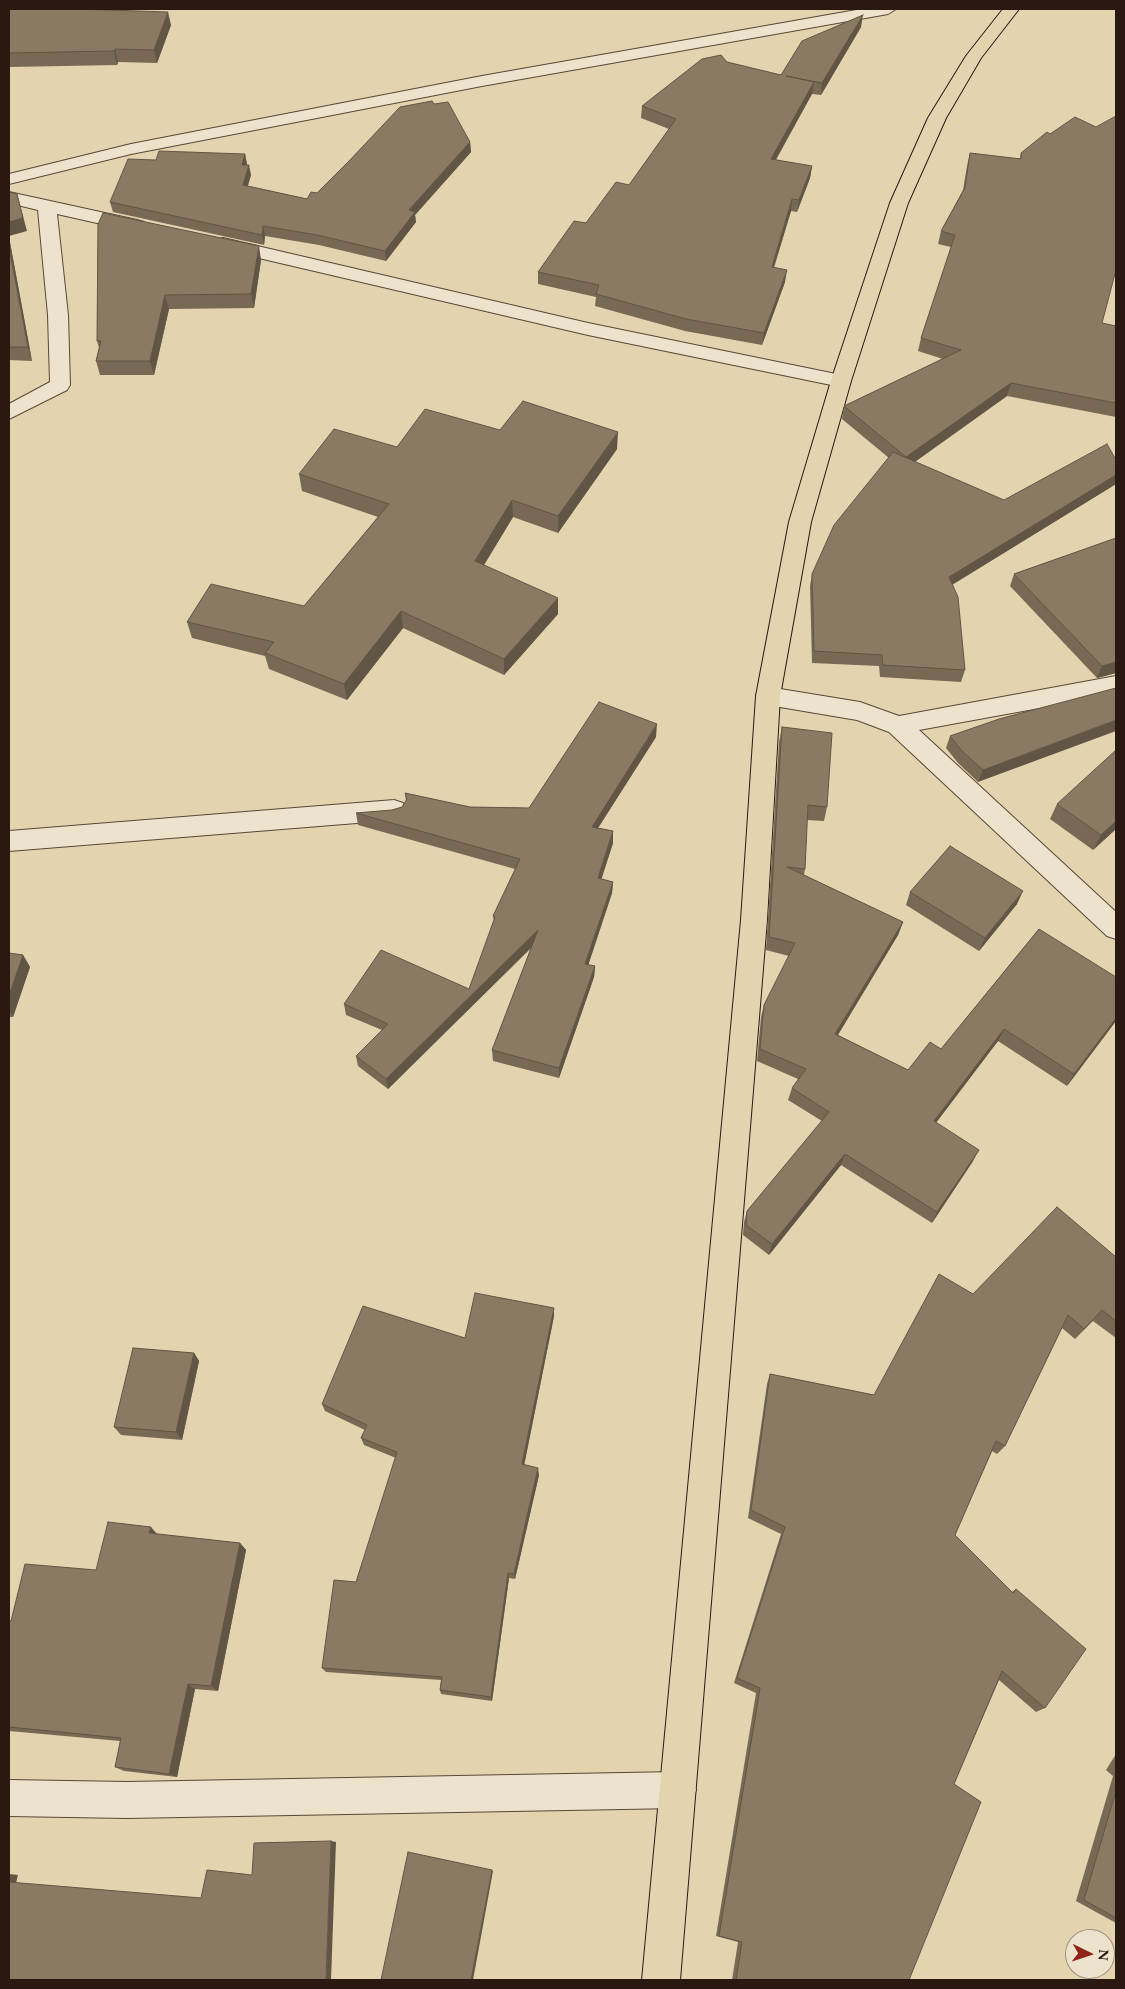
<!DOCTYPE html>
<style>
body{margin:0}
#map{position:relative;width:1125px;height:1989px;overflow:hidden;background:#e4d3af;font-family:"EB Garamond",serif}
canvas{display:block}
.frame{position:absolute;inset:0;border:10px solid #2a1911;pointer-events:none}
.north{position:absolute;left:1065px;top:1929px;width:50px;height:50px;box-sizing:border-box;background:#ede2cb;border:1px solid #9f9281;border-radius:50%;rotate:94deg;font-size:14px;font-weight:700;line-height:20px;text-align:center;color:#2a1911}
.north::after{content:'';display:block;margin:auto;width:18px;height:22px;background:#8f2418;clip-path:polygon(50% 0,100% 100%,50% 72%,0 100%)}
</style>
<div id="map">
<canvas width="1125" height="1989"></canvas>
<div class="frame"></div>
<div class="north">N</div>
</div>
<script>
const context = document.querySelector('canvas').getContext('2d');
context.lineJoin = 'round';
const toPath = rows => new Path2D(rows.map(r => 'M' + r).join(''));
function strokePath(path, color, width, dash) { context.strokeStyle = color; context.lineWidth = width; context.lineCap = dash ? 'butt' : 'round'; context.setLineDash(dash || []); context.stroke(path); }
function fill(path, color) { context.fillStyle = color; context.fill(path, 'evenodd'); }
const minor = toPath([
 [862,9,896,9,888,14,482,86,131,154,9,184,9,174,131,144,482,76,862,9],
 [9,192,137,220,144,222,146,226,144,230,137,232,57,214,68,315,70,385,67,390,9,419,9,404,50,382,48,315,38,210,9,203,9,192],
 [223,238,588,323,841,375,848,376,851,381,848,386,841,387,588,335,216,248,214,244,216,240,223,238],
 [1116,676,1116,694,919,730,1116,912,1116,939,1107,936,889,732,857,720,768,705,759,702,756,696,759,690,768,687,860,702,899,716,1116,676],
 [394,800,403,803,407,810,403,817,394,820,9,851,9,831,394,800],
 [678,1772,691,1777,696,1790,691,1803,678,1808,127,1818,9,1816,9,1780,127,1782,678,1772]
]);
const major = toPath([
 [1003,9,1019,9,981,58,946,118,908,203,851,381,811,522,780,696,767,920,680,1980,642,1980,741,920,756,696,789,522,831,381,890,203,928,118,966,56,1003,9]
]);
strokePath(minor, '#584838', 2);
strokePath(major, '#2a1911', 2);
fill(minor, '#ede2cb');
fill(major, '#e4d3af');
fill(toPath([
 [9,9,171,25,157,63,118,62,117,65,9,67],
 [861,27,821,95,812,94,776,160,812,166,810,178,797,212,791,211,774,268,785,282,762,345,685,331,595,306,596,297,538,284,538,272,586,223,629,185,669,129,641,118,642,106,727,62,781,75],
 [434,104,470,142,471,152,415,215,416,222,386,261,319,245,265,236,264,245,113,212,110,202,156,160,245,154,247,165,251,175,248,186,307,199,317,193],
 [970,153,1020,159,1021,153,1102,323,1116,326,1116,417,1007,396,915,462,1004,500,1116,460,1116,484,952,585,965,670,961,682,880,677,879,666,812,663,810,586,812,574,889,458,842,419,844,406,943,359,918,351,921,338,951,247,938,244,941,231,963,190,967,166],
 [98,224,261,260,254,308,169,309,154,375,100,375,96,361,99,348,97,341],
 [9,237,32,361,9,360],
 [500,430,617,449,558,533,513,517,484,565,558,614,504,675,403,628,347,700,269,669,265,656,192,638,187,622,304,606,378,517,302,491,299,474,397,447],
 [1116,538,1116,673,1097,678,1010,586,1014,574],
 [1116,688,978,782,958,763,946,748,950,736],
 [782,727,827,807,824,821,807,820,805,869,804,875,903,922,898,935,838,1035,908,1070,941,1049,1039,929,1116,1021,1067,1086,998,1041,936,1123,973,1161,932,1223,841,1165,769,1255,743,1235,744,1222,747,1211,822,1121,788,1100,792,1088,798,1079,757,1061,761,1017,764,1005,789,956,766,950,779,742],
 [656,737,598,828,613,831,613,843,601,879,613,882,612,893,588,965,595,966,594,977,559,1078,493,1061,492,1050,531,948,388,1089,358,1066,356,1056,382,1030,346,1015,344,1004,469,989,494,921,493,916,515,869,358,825,356,813,392,810,402,807,406,801,405,793,470,807,529,808],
 [1057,804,1116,829,1093,850,1050,819],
 [910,892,1017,904,979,951,906,905],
 [9,953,23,955,30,967,13,1017,9,1017],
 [1116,1257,1116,1338,1093,1321,1075,1339,1062,1328,1005,1446,997,1454,992,1451,955,1535,1012,1592,1016,1589,1045,1708,1036,1712,999,1680,954,1784,909,1980,732,1980,738,1942,716,1936,756,1693,734,1683,781,1534,748,1518,767,1384,770,1374,874,1395,973,1294],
 [554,1316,524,1465,539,1475,515,1579,509,1578,492,1701,441,1694,440,1690,441,1680,326,1672,322,1668,356,1582,396,1458,364,1445,361,1438,365,1430,325,1411,322,1404,465,1338],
 [194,1353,199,1361,182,1440,121,1435,114,1427],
 [157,1534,240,1543,246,1550,218,1691,195,1689,177,1777,124,1771,115,1767,120,1741,9,1731,9,1621,11,1621],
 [1116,1754,1116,1923,1076,1901,1113,1776,1106,1770]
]), '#786955');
fill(toPath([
 [168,12,171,25,157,63,154,50],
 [863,15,861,27,821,95,822,83],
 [115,49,118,62,117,65,114,51],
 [814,82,812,94,769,171,771,159],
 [470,142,471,152,415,215,416,222,386,261,385,251,409,210],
 [245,154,247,164,244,175,242,165],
 [249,165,251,175,244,195,243,185],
 [812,166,810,178,797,212,799,200],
 [17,194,27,231,9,236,9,222],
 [792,199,791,211,770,279,772,267],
 [263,226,265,236,264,245,262,235],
 [9,237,32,361,28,347,9,247],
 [259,246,261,260,254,308,251,294],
 [787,270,785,282,762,345,764,333],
 [165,295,169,309,154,375,150,361],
 [1011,383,1007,396,903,470,906,457],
 [618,432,617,449,558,533,558,516],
 [1116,475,1116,484,945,589,949,577],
 [512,500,513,517,476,578,475,561],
 [558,598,558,614,504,675,504,659],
 [401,611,403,628,347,700,344,684],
 [1116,662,1116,673,1097,678,1102,666],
 [1116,720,1116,731,978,782,983,770],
 [657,724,656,737,591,839,592,827],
 [1116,821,1116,829,1093,850,1101,835],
 [613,831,613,843,598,890,598,878],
 [613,882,612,893,585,975,585,964],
 [1023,891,1017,904,979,951,985,938],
 [903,922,898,935,831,1046,835,1034],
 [538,930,538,941,388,1089,386,1079],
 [23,955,30,967,13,1017,9,1010,9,996],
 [595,966,594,977,559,1078,559,1068],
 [1116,1018,1116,1021,1067,1086,1074,1074],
 [1004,1029,998,1041,928,1133,934,1121],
 [979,1150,973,1161,932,1223,937,1212],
 [845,1154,841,1165,769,1255,772,1244],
 [554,1308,554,1316,523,1471,522,1464],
 [194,1353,199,1361,182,1440,176,1432],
 [538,1468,539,1475,515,1579,514,1574],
 [151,1527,158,1535,149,1533],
 [240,1543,246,1550,218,1691,211,1686],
 [508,1573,509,1578,492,1701,491,1697],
 [188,1684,195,1689,177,1777,169,1774],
 [331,1841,336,1842,331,1980,326,1980],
 [492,1870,493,1871,473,1980,471,1980],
 [9,1874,18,1875,16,1883,9,1882]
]), '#615545');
const building = toPath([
 [9,9,78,9,168,12,154,50,115,49,114,51,9,53,9,9],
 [863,15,822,83,786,76,814,82,771,159,812,166,799,200,792,199,772,267,787,270,764,333,686,319,596,294,599,285,538,272,574,221,586,223,616,182,629,185,676,119,642,106,702,59,721,55,727,62,781,75,802,41,863,15],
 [432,101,434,104,448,102,470,142,409,210,415,212,385,251,317,235,263,226,262,235,110,202,128,159,156,160,159,151,245,154,242,165,249,165,243,185,307,199,311,192,317,193,349,161,400,107,432,101],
 [1116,116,1116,270,1102,323,1116,326,1116,403,1011,383,906,457,844,406,961,350,921,338,955,235,941,231,965,188,970,153,1021,159,1021,153,1047,132,1050,134,1075,117,1096,127,1116,116],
 [9,192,17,194,23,218,9,222,9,192],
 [103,213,259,246,251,294,165,295,150,361,96,361,101,341,97,341,98,224,103,213],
 [9,247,28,347,9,347,9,247],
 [523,401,618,432,558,516,512,500,475,561,558,598,504,659,401,611,344,684,265,653,274,642,187,622,211,584,304,606,389,504,299,474,334,429,397,447,425,409,500,430,523,401],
 [1107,444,1116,460,1116,475,949,577,958,597,965,670,883,665,882,655,814,651,812,574,834,525,893,452,1004,500,1107,444],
 [1116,538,1116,662,1102,666,1014,574,1116,538],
 [1116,688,1116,720,983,770,962,751,950,736,999,719,1116,688],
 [599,702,657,724,592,827,613,831,598,878,613,882,585,964,595,966,559,1068,492,1050,538,930,386,1079,356,1056,388,1024,344,1004,381,950,469,989,495,917,493,916,520,859,356,813,392,810,402,807,407,799,405,793,470,807,529,808,599,702],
 [782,727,832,733,827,807,808,805,805,869,787,867,903,922,835,1034,908,1070,930,1042,941,1049,1039,929,1116,977,1116,1018,1074,1074,1004,1029,934,1121,979,1150,937,1212,845,1154,772,1244,746,1225,747,1211,829,1112,792,1088,806,1069,760,1049,764,1005,795,943,769,937,782,727],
 [1116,750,1116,821,1101,835,1057,804,1116,750],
 [950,846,1023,891,985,938,910,892,950,846],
 [9,953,23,955,9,996,9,953],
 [1057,1207,1116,1257,1116,1321,1102,1310,1084,1329,1068,1315,1005,1446,996,1441,955,1535,1013,1593,1016,1589,1086,1649,1045,1708,1002,1671,954,1784,981,1802,909,1980,736,1980,742,1942,719,1936,760,1688,737,1678,785,1527,751,1510,770,1374,874,1395,939,1274,973,1294,1057,1207],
 [475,1293,554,1308,522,1464,538,1468,514,1574,508,1573,491,1697,440,1690,442,1677,322,1668,334,1580,356,1582,397,1452,361,1438,367,1425,322,1404,363,1306,465,1338,475,1293],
 [133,1348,194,1353,176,1432,114,1427,133,1348],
 [108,1522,151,1527,149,1533,240,1543,211,1686,188,1684,169,1774,115,1767,121,1738,9,1727,9,1621,11,1621,25,1564,96,1570,108,1522],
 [1116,1791,1116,1918,1084,1900,1116,1791],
 [331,1841,326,1980,9,1980,9,1882,201,1898,207,1870,252,1875,254,1843,331,1841],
 [408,1852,492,1870,471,1980,381,1980,408,1852]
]);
fill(building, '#8b7a63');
strokePath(building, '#615545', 1);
</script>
